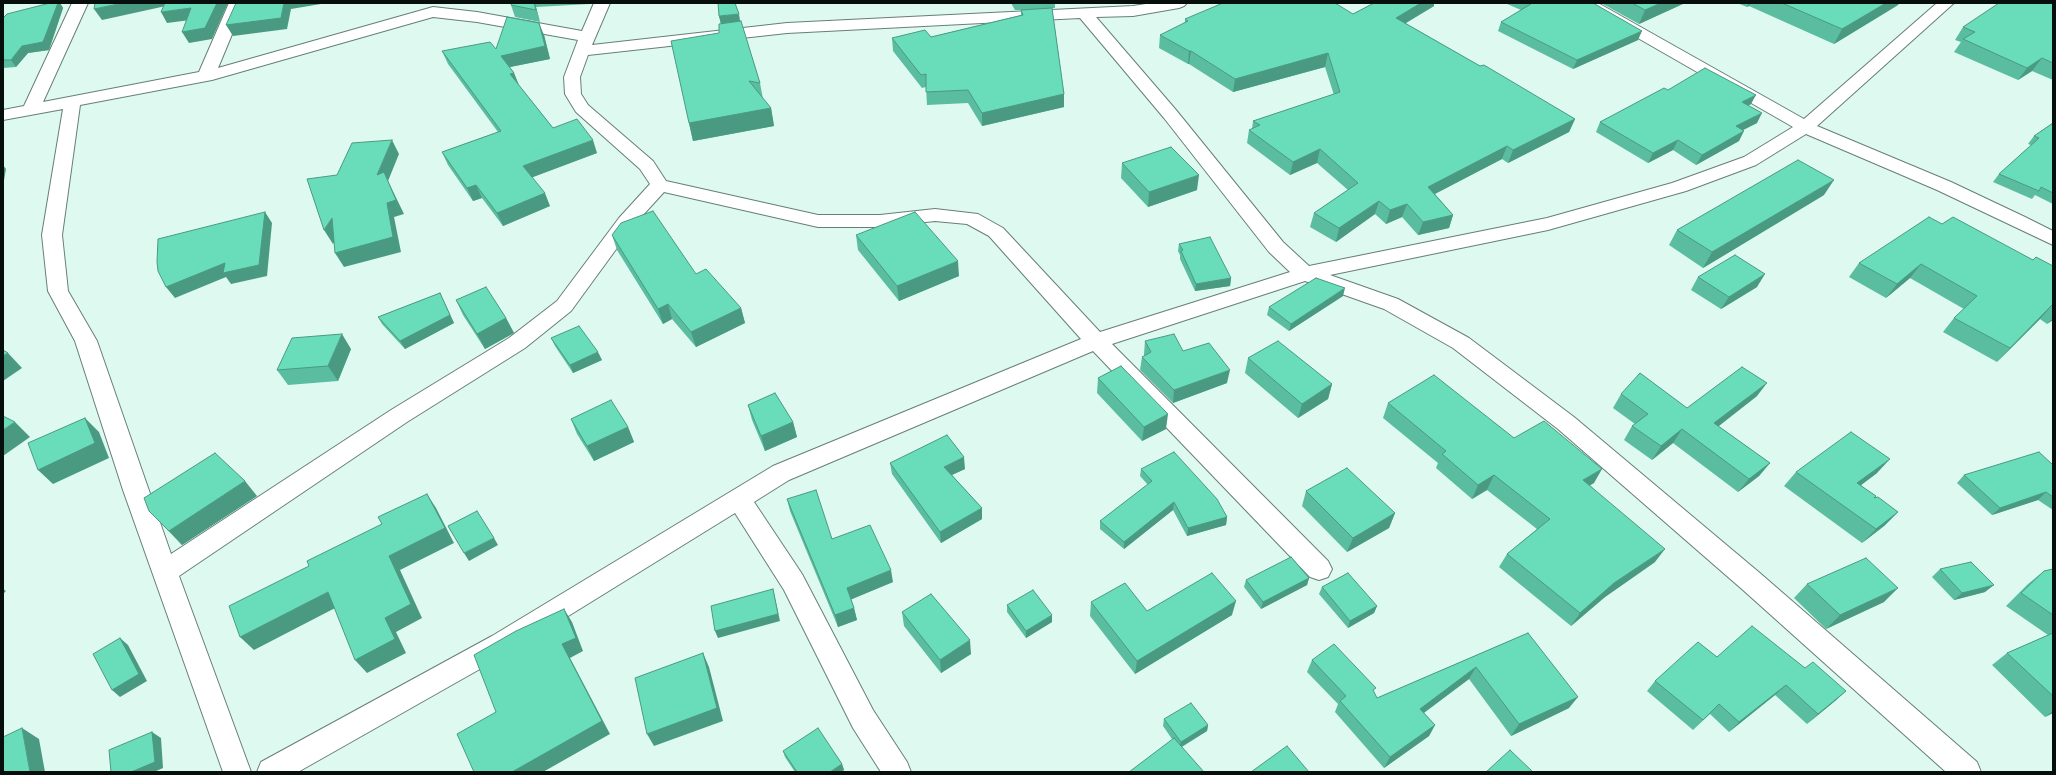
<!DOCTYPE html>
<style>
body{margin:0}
#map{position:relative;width:2056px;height:775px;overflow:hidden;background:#def9ef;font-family:Literata,serif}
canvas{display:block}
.frame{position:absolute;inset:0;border:4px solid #060f0c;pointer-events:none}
</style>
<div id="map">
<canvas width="2056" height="775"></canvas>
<div class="frame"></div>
</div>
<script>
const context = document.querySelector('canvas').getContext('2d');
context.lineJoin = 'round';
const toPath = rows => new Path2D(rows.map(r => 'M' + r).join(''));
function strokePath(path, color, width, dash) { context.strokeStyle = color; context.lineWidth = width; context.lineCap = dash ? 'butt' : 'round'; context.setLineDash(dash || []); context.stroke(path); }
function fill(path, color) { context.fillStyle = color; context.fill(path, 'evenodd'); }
const street = toPath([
 [72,3,88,3,43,102,199,72,229,3,245,3,218,68,433,7,477,12,582,31,594,3,610,3,592,45,787,23,1133,6,1152,3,1187,3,1184,6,1179,8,1133,16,1096,17,1176,110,1283,242,1309,266,1547,218,1672,183,1744,157,1793,127,1582,6,1579,3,1598,3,1804,119,1937,3,1954,3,1817,126,1951,182,2025,217,2053,231,2053,245,1937,190,1806,134,1756,165,1686,191,1548,230,1330,275,1398,299,1469,338,1574,417,1761,574,1977,762,1981,772,1946,772,1743,590,1558,429,1453,348,1384,309,1305,281,1112,344,1328,561,1332,569,1328,577,1319,580,1310,577,1093,351,789,480,754,502,802,574,873,710,907,762,911,772,881,772,853,728,784,590,735,513,510,652,298,772,257,772,261,762,492,636,773,466,1081,339,989,236,967,224,935,221,880,227,818,227,664,192,633,226,571,311,525,348,407,422,179,576,251,772,223,772,123,490,75,341,48,291,42,235,63,109,3,120,3,110,24,106,72,3],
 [433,17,477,22,578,40,564,77,565,94,576,112,640,169,650,184,619,218,557,301,509,338,391,410,171,554,97,341,68,291,62,235,80,105,212,80,433,17],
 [1080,18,1164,118,1269,252,1290,272,1100,332,1003,228,978,214,935,209,880,215,818,215,666,181,653,161,588,105,581,94,580,77,588,55,787,33,1080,18]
]);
strokePath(street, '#677f77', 2);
fill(street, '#fff');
fill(toPath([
 [50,3,60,3,63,8,49,50,28,53,16,67,3,68,3,18],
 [512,3,590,3,590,4,536,7,540,22,515,17,511,5],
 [1011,3,1055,3,1055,8,1052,8,1064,94,1064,107,982,126,968,103,927,105,926,87,922,88,893,51,892,38,931,37,1021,15,1021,10,1015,10],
 [1374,3,1434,3,1434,6,1405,23,1480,66,1575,119,1569,132,1508,163,1502,159,1435,194,1453,215,1449,228,1418,235,1402,217,1386,224,1375,214,1336,242,1310,227,1314,213,1348,190,1317,163,1290,175,1247,143,1249,130,1252,129,1253,121,1334,95,1325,67,1233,92,1189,64,1188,64,1159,48,1160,35,1185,23,1185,19,1353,14],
 [1505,3,1593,3,1638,40,1573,69,1498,31,1501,22,1521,10],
 [1601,3,1685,3,1639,24],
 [1737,3,1899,3,1898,5,1834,44,1749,6,1747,7],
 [2053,3,2053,80,2032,71,2018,80,1954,52,1961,42,1955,40,1963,27],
 [719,16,740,21,760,83,763,99,771,108,774,126,693,141,689,123,719,33,721,23],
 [544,35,550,59,510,67,514,73,518,84,553,128,597,153,532,177,550,206,503,226,482,198,473,201,448,165,442,152,498,132,448,64,442,51,496,49],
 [1668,90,1751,104,1748,106,1757,123,1743,130,1739,141,1696,165,1673,150,1648,163,1596,132,1600,122],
 [2053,123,2053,204,2035,195,2032,199,1993,182,1999,174,2031,145,2028,144,2034,136],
 [1122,163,1197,190,1148,207,1121,178],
 [1824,195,1703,268,1669,245,1677,230],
 [1942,224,2033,260,2053,266,2053,320,2047,324,2040,319,1997,362,1943,332,1954,318,1964,309,1910,278,1886,298,1849,277,1859,263],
 [612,235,741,308,745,323,696,347,672,319,663,324,617,250],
 [856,235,959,276,899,301,858,250],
 [1179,244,1231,278,1230,286,1195,291,1180,259,1180,255,1178,251],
 [1698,277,1757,287,1721,309,1691,290],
 [440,293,454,323,405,349,382,324,378,317],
 [1343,296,1289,331,1267,315,1269,307],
 [456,300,506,318,514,333,485,349,463,315],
 [551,338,602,360,573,373,555,346],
 [1145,341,1183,351,1227,383,1173,403,1140,370,1142,357,1144,356,1144,354],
 [351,349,338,381,288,385,277,370],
 [1248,358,1332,384,1328,399,1298,418,1245,373],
 [1098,378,1166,429,1142,441,1097,393],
 [1621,394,1687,408,1757,396,1718,426,1770,463,1759,476,1738,492,1673,443,1652,460,1624,440,1632,426,1635,424,1613,408],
 [1388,403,1514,438,1594,483,1590,485,1655,562,1605,597,1571,626,1499,567,1507,554,1537,529,1487,490,1472,499,1436,468,1438,463,1383,418],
 [748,405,793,422,797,437,765,451,752,420],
 [571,419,628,427,634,442,594,461,577,434],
 [890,463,965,469,952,475,982,508,982,519,941,543,892,474],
 [2053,465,2053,510,2038,500,1992,515,1957,483,1964,475],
 [1141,469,1227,517,1226,525,1187,536,1173,510,1124,549,1100,529,1100,521,1148,485,1140,476],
 [1796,472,1877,473,1861,485,1875,498,1898,512,1884,526,1862,543,1784,486],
 [1306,491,1395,513,1389,528,1347,552,1302,506],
 [257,496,182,545,149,511],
 [787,499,832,539,893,582,851,599,854,608,857,620,838,627,790,511],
 [1940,569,1985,592,1954,600,1932,577],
 [2053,569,2053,713,2045,717,1992,665,2007,653,2048,635,2006,606,2028,584,2044,571],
 [1309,578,1307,585,1261,609,1244,587,1246,580],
 [1807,584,1884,602,1826,629,1794,598],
 [1322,587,1377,606,1374,613,1348,628,1319,594],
 [1091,602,1147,611,1232,615,1135,674,1090,616],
 [1007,605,1052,622,1026,638,1007,612],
 [902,612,971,654,941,673,904,626],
 [1528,633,1569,708,1511,736,1469,679,1424,713,1435,725,1429,736,1384,768,1335,712,1338,704,1307,672,1312,660,1374,693,1377,698],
 [1717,657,1805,668,1846,691,1835,701,1807,724,1775,695,1729,732,1710,714,1693,730,1647,691,1655,681],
 [1164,719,1208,725,1207,731,1182,747,1172,739,1163,726],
 [783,751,842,764,844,770,841,772,795,772,785,757]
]), '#5abd9f');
fill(toPath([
 [58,3,60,3,63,8,49,50,28,53,16,67,11,60],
 [123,3,174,3,175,4,102,20,94,9],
 [217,3,228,3,212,39,189,43,182,32],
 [284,3,327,3,291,9,287,29,233,36,226,25],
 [534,3,535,3,536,7,540,22],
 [1421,3,1434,3,1434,6,1393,31,1396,18],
 [1661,3,1685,3,1639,24,1645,10],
 [1749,3,1751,3,1749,6,1747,7],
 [1886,3,1899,3,1898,5,1834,44,1842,29],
 [191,8,198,19,167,23,161,12],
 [739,14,741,27,722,29,719,16],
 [539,23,544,35,550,59,505,68,501,56],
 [1642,31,1638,40,1573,69,1577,60],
 [1189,51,1191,51,1189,64,1188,64],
 [1328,53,1325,67,1233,92,1235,79],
 [2042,58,2032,71,2018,80,2027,68],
 [514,73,519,85,510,74],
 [1064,94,1064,107,982,126,982,113],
 [1756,95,1751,104,1736,112,1742,102],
 [771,108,774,126,693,141,689,123],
 [1762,113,1757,123,1731,136,1736,126],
 [1575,119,1569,132,1508,163,1513,150],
 [1744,131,1739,141,1696,165,1702,155],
 [392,140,399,154,388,181,404,214,394,217,401,252,344,267,335,253,387,203,377,175],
 [593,140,597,153,528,179,523,166],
 [1678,140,1673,150,1648,163,1653,153],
 [1507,146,1502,159,1423,200,1428,187],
 [1320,149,1317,163,1290,175,1293,162],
 [3,165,6,169,3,186],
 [1199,175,1197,190,1148,207,1149,192],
 [1834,180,1824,195,1703,268,1712,252],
 [476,185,482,198,473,201,467,188],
 [545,193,550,206,503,226,497,213],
 [1379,201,1375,214,1336,242,1339,228],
 [1407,204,1402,217,1386,224,1390,210],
 [265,212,272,223,267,276,231,284,226,277,175,298,166,287],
 [1453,215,1449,228,1418,235,1423,222],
 [332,218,341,233,333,244,324,230],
 [958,261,959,276,899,301,897,286],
 [1921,264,1910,278,1886,298,1897,284],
 [1765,274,1757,287,1721,309,1729,297],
 [1231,278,1230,286,1195,291,1196,284],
 [1345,288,1343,296,1289,331,1291,324],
 [440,293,454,323,405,349,400,341],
 [668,304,672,319,663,324,658,309],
 [2052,305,2040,319,1997,362,2010,348],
 [741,308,745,323,696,347,691,332],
 [506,318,514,333,485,349,477,334],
 [2053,318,2053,320,2047,324],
 [342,334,351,349,338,381,328,366],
 [598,352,602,360,573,373,570,365],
 [8,353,22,368,3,381,3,356],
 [1230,370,1227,383,1173,403,1174,390],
 [1767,383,1757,396,1705,437,1714,423],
 [1332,384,1328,399,1298,418,1302,404],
 [1168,414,1166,429,1142,441,1144,427],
 [85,418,99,432,109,458,53,484,38,470],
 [15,422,30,437,3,456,3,430],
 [793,422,797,437,765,451,761,436],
 [628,427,634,442,594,461,587,446],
 [1682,429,1673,443,1652,460,1661,446],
 [964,457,965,469,945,478,944,467],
 [1890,459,1877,473,1844,498,1857,483],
 [1770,463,1759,476,1738,492,1749,479],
 [1602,469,1594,483,1575,494,1583,480],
 [1494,475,1487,490,1472,499,1478,485],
 [245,481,257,496,182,545,169,531],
 [2046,492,2038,500,1992,515,2000,508],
 [427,494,436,508,454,543,400,570,422,618,396,632,406,653,367,673,355,660,385,618,389,556],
 [1174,502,1173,510,1124,549,1124,542],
 [982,508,982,519,941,543,940,532],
 [1898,512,1884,526,1862,543,1876,529],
 [1395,513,1389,528,1347,552,1353,538],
 [1227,517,1226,525,1187,536,1188,528],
 [494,538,498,545,469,561,464,553],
 [1665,549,1655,562,1605,597,1571,626,1580,613,1614,583],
 [891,570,893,582,850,600,847,588],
 [1309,578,1307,585,1261,609,1263,602],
 [1994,585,1985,592,1954,600,1962,593],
 [1898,588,1884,602,1826,629,1840,615],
 [3,589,6,591,3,594],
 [773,589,780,621,718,638,715,631],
 [328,592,339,606,254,650,240,637],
 [1236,601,1232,615,1135,674,1137,661],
 [1377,606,1374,613,1348,628,1350,621],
 [854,608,857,620,838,627,835,615],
 [564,609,572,622,583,651,570,658,610,734,543,772,512,772,562,644],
 [1052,615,1052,622,1026,638,1026,631],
 [120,638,128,645,147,681,120,697,112,690],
 [970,640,971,654,941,673,940,660],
 [703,653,709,667,723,721,654,746,647,734],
 [1476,667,1469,679,1414,720,1420,709],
 [1786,685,1775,695,1729,732,1739,722],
 [1846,691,1835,701,1807,724,1818,714],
 [1578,697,1569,708,1511,736,1519,724],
 [2053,711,2053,713,2045,717],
 [1208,725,1207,731,1179,748,1181,742],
 [1435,725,1429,736,1384,768,1390,757],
 [22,728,39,739,45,772,30,772],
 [152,732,161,738,163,768,154,772,131,772],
 [842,764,844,770,841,772,830,772]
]), '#4a9a82');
const building = toPath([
 [50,3,58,3,43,42,22,46,11,60,3,60,3,18,7,14,50,3],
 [95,3,123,3,94,9,95,3],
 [165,3,217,3,205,28,182,32,191,8,161,12,165,3],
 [236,3,284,3,281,18,226,25,236,3],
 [512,3,534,3,536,10,511,5,512,3],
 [718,3,735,3,739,14,719,16,718,3],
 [1223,3,1335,3,1353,14,1374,3,1421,3,1396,18,1480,66,1484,65,1575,119,1513,150,1507,146,1428,187,1453,215,1423,222,1407,204,1390,210,1379,201,1339,228,1314,213,1358,183,1320,149,1293,162,1249,130,1260,125,1253,121,1340,92,1328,53,1235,79,1191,51,1189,51,1160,35,1188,21,1185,19,1223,3],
 [1527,3,1593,3,1642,31,1577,60,1501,22,1531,4,1527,3],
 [1632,3,1661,3,1645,10,1632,3],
 [1782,3,1886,3,1842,29,1782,3],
 [1999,3,2053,3,2053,63,2042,58,2027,68,1963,39,1975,32,1963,27,1999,3],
 [1052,8,1064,94,982,113,968,90,926,92,926,74,921,75,892,38,925,30,931,37,1023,15,1021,10,1052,8],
 [507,17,539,23,545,46,501,56,514,73,510,74,553,128,577,119,593,140,523,166,545,193,497,213,476,185,467,188,442,152,501,131,442,51,490,42,496,49,507,17],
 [741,21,760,83,749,81,771,108,689,123,671,41,719,33,719,24,741,21],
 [1705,68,1756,95,1742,102,1762,113,1736,126,1744,131,1702,155,1678,140,1653,153,1600,122,1664,88,1668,90,1705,68],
 [2053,123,2053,193,2041,187,2039,191,1999,174,2039,138,2034,136,2053,123],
 [392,140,377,175,384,172,396,200,387,203,393,237,335,253,332,218,324,230,307,179,337,175,352,143,392,140],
 [1171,147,1199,175,1149,192,1122,163,1171,147],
 [1798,160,1834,180,1712,252,1677,230,1798,160],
 [653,211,696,274,706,269,741,308,691,332,668,304,658,309,612,235,621,223,653,211],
 [265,212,259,265,223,273,225,263,166,287,158,271,157,262,158,239,265,212],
 [915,212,958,261,897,286,856,235,915,212],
 [1929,217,1942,224,1953,217,2033,260,2036,257,2053,266,2053,305,2052,305,2010,348,1954,318,1977,296,1921,264,1897,284,1859,263,1929,217],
 [1210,237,1231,278,1196,284,1181,251,1183,250,1179,244,1210,237],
 [1735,255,1765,274,1729,297,1698,277,1735,255],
 [1316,278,1345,288,1291,324,1269,307,1316,278],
 [486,287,506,318,477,334,456,300,486,287],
 [440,293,450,315,400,341,378,317,440,293],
 [579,326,598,352,570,365,551,338,579,326],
 [342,334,328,366,277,370,292,338,342,334],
 [1174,334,1183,351,1209,343,1230,370,1174,390,1142,357,1151,352,1145,341,1174,334],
 [1278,341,1332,384,1302,404,1248,358,1278,341],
 [3,350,8,353,3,356,3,350],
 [1121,366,1168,414,1144,427,1098,378,1121,366],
 [1742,367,1767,383,1714,423,1770,463,1749,479,1682,429,1661,446,1632,426,1648,414,1621,394,1640,373,1687,408,1742,367],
 [1434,375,1514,438,1544,421,1602,469,1583,480,1665,549,1614,583,1580,613,1507,554,1550,519,1494,475,1478,485,1442,454,1446,451,1388,403,1434,375],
 [775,393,793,422,761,436,748,405,775,393],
 [611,400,628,427,587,446,571,419,611,400],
 [3,416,15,422,3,430,3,416],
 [85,418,95,443,38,470,28,443,85,418],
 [1851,432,1890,459,1857,483,1876,496,1874,498,1878,497,1898,512,1876,529,1796,472,1851,432],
 [947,435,964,457,944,467,982,508,940,532,890,463,947,435],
 [1174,452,1217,499,1227,517,1188,528,1174,502,1124,542,1100,521,1152,481,1141,469,1174,452],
 [2039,452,2053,465,2053,497,2046,492,2000,508,1964,475,2039,452],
 [215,453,245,481,169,531,149,511,144,498,215,453],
 [1347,468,1395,513,1353,538,1306,491,1347,468],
 [816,490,832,539,870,525,891,570,847,588,854,608,835,615,787,499,816,490],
 [427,494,445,528,389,556,411,604,385,618,395,639,355,660,328,592,240,637,229,606,309,566,307,561,382,524,378,517,427,494],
 [477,511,494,538,464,553,448,526,477,511],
 [1291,557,1309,578,1263,602,1246,580,1291,557],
 [1866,558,1898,588,1840,615,1807,584,1866,558],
 [1971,562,1994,585,1962,593,1940,569,1971,562],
 [2053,569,2053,615,2021,593,2044,571,2053,569],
 [1212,573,1236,601,1137,661,1091,602,1125,583,1147,611,1212,573],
 [1348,573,1377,606,1350,621,1322,587,1348,573],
 [773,589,778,614,715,631,711,606,773,589],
 [1033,590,1052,615,1026,631,1007,605,1033,590],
 [931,594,970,640,940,660,902,612,931,594],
 [564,609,576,638,562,644,602,721,512,772,474,772,457,734,496,712,474,655,516,631,564,609],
 [1752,626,1805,668,1813,662,1846,691,1818,714,1786,685,1739,722,1719,704,1703,720,1655,681,1698,642,1717,657,1752,626],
 [1528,633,1578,697,1519,724,1476,667,1420,709,1435,725,1390,757,1340,701,1346,696,1312,660,1334,644,1376,688,1373,690,1377,698,1528,633],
 [2053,633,2053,696,2007,653,2053,633],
 [120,638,139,674,112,690,93,654,120,638],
 [703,653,717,708,647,734,635,678,703,653],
 [1191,703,1208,725,1181,742,1164,719,1191,703],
 [22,728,30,772,3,772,3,737,22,728],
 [818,728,842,764,830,772,797,772,783,751,818,728],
 [152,732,155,762,131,772,111,772,109,750,152,732],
 [1174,738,1204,772,1129,772,1174,738],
 [1287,746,1309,772,1251,772,1287,746],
 [1510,750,1533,772,1486,772,1510,750]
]);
fill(building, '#69dcb9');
strokePath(building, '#4a9a82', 1);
</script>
